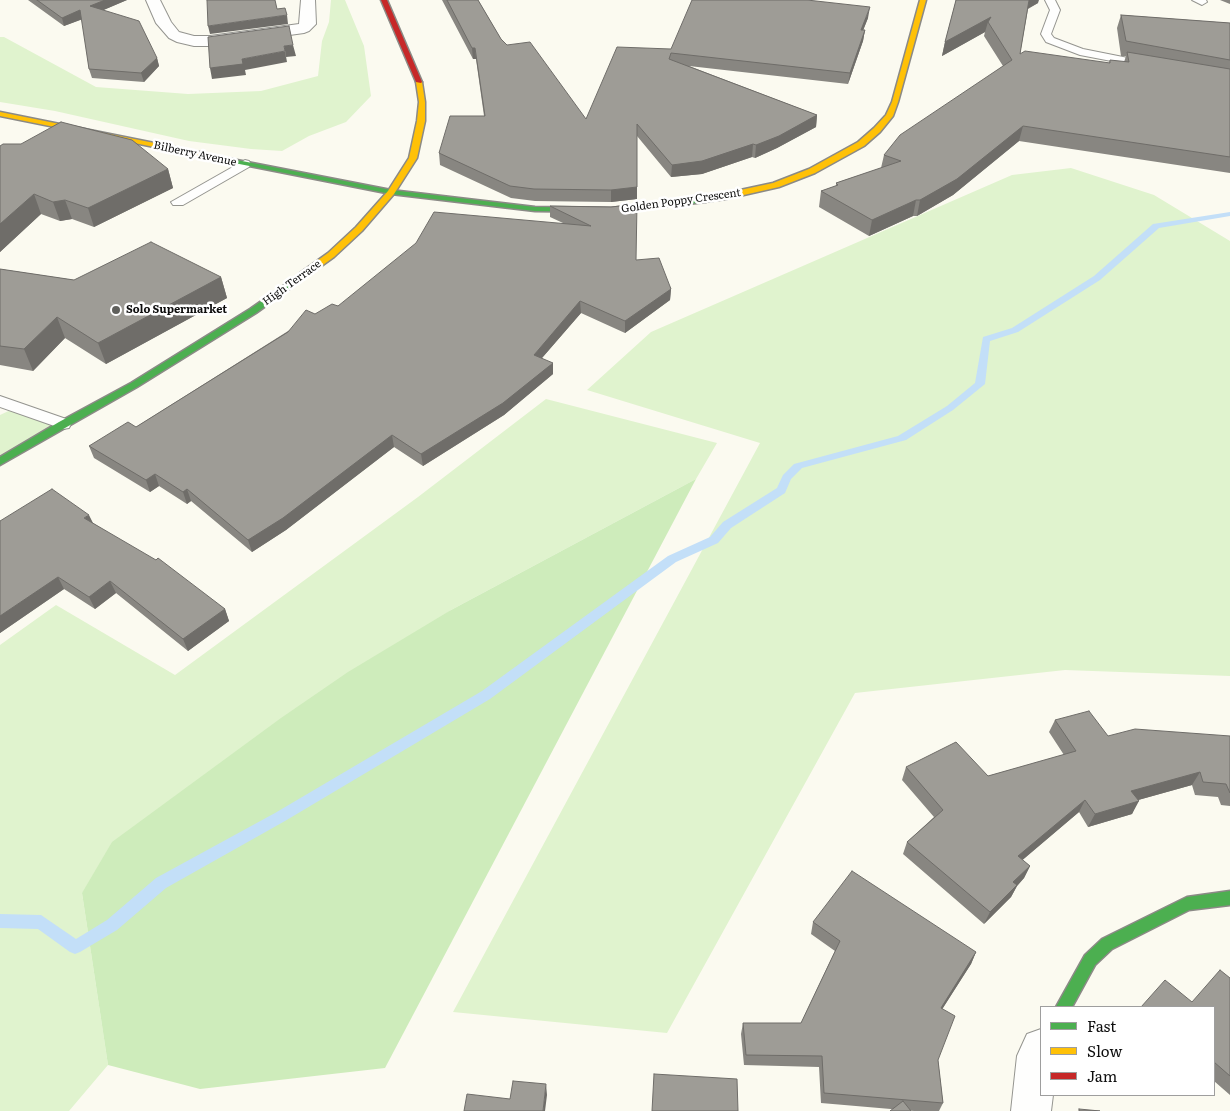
<!DOCTYPE html>
<style>
body{margin:0}
#map{position:relative;width:1230px;height:1111px;overflow:hidden;background:#fbfaf0;font-family:Literata,serif}
canvas{display:block}
.legend{position:absolute;left:1040px;top:1006px;width:175px;height:90px;box-sizing:border-box;background:#fff;border:1px solid #9e9e9e;margin:0;padding:6px 9px;list-style:none;font-size:15px;color:#0d0d0d}
.legend li{display:flex;align-items:center;gap:10px;height:25px}
.legend b{width:25px;border:1px solid #9e9e9e}
</style>
<div id="map">
<canvas width="1230" height="1111"></canvas>
<ul class="legend">
<li><b style="height:6px;background:#4caf50"></b>Fast</li>
<li><b style="height:6px;background:#ffc107"></b>Slow</li>
<li><b style="height:6px;background:#c62828"></b>Jam</li>
</ul>
</div>
<script>
const context = document.querySelector('canvas').getContext('2d');
context.lineJoin = 'round';
function fill(path, color) { context.fillStyle = color; context.fill(path, 'evenodd'); }
const toPath = rows => new Path2D(rows.map(r => 'M' + r).join(''));
function strokePath(path, color, width, dash) { context.strokeStyle = color; context.lineWidth = width; context.lineCap = dash ? 'butt' : 'round'; context.setLineDash(dash || []); context.stroke(path); }
function label(font, color, halo, rows, align = 'center') {
  context.font = font + ' Literata,serif'; context.lineWidth = 5; context.setLineDash([]); context.textBaseline = 'middle'; context.strokeStyle = halo; context.fillStyle = color; for (const [text, x, y, turn = 0] of rows) {
    context.save(); context.translate(x, y); context.rotate((+turn || 0) * Math.PI / 180); context.textAlign = isNaN(turn) ? turn : align; if (halo) context.strokeText(text, 0, 0); context.fillText(text, 0, 0); context.restore();
  }
}
fill(toPath([
 [331,0,345,0,364,46,371,96,346,122,309,136,282,151,251,149,189,141,55,111,0,102,0,37,4,37,96,87,188,94,261,91,318,76,322,41,329,22],
 [1071,168,1154,195,1230,241,1230,676,1065,670,855,693,667,1033,453,1012,760,443,587,390,651,332,1012,175],
 [546,399,717,443,696,479,451,610,82,893,108,1065,69,1111,0,1111,0,645,56,605,175,675,418,497],
 [17,407,63,424,0,462,0,415]
]), '#e0f3ce');
fill(toPath([
 [696,479,385,1068,200,1089,108,1065,82,893,112,842,281,718,348,672,451,610]
]), '#ceecbb');
fill(toPath([
 [1230,212,1230,216,1159,228,1100,280,1018,332,990,341,985,384,953,410,906,440,802,468,791,479,785,493,731,528,718,543,676,562,490,699,285,821,166,888,117,930,80,952,75,954,70,952,38,929,0,928,0,914,41,915,76,939,107,920,156,878,275,813,482,691,668,556,710,537,723,522,777,488,783,475,794,464,898,436,947,406,975,383,983,337,1012,328,1094,276,1153,224,1230,212]
]), '#c3dff8');
const lane = toPath([
 [1045,0,1055,0,1060,10,1051,34,1054,38,1083,49,1148,62,1153,65,1148,68,1080,55,1046,42,1041,34,1050,10,1045,0],
 [1192,0,1206,0,1207,2,1202,5,1192,0],
 [245,160,249,161,251,164,249,167,183,205,173,205,171,202,245,160],
 [0,396,69,420,71,424,69,428,63,429,0,407,0,396]
]);
const street = toPath([
 [146,0,160,0,171,22,179,32,194,36,210,36,299,24,301,0,315,0,316,24,309,31,304,33,210,46,194,46,177,42,169,38,156,23,146,0],
 [1041,1029,1041,1095,1053,1095,1051,1111,1011,1111,1017,1056,1027,1034,1041,1029]
]);
const fast = toPath([
 [206,154,391,190,535,207,611,208,706,198,710,200,706,202,611,212,535,211,391,194,209,158,206,158,206,154],
 [303,272,307,275,306,277,256,313,137,387,0,465,0,457,59,422,131,383,250,309,303,272],
 [1230,891,1230,905,1189,910,1112,949,1095,965,1072,1007,1056,1007,1085,955,1102,939,1187,897,1230,891]
]);
const slow = toPath([
 [920,0,926,0,898,102,893,116,880,132,864,146,815,173,779,187,726,199,703,202,703,198,773,183,809,169,858,142,874,128,886,115,892,102,920,0],
 [419,80,422,82,425,102,425,121,417,158,394,194,362,231,334,257,306,277,300,277,300,273,328,253,356,227,388,191,409,158,417,121,419,102,416,82,419,80],
 [0,112,209,154,213,156,209,158,0,116,0,112]
]);
const jam = toPath([
 [381,0,387,0,422,82,421,83,416,82,381,0]
]);
strokePath(lane, '#94948f', 2);
strokePath(street, '#94948f', 2);
strokePath(fast, '#8b8a86', 3);
strokePath(slow, '#8b8a86', 3);
strokePath(jam, '#8b8a86', 3);
fill(lane, '#fefefd');
fill(street, '#fefefd');
fill(fast, '#4caf50');
fill(slow, '#ffc107');
fill(jam, '#c62828');
fill(toPath([
 [28,0,127,0,103,10,157,58,159,66,144,82,92,78,89,69,82,19,64,26],
 [442,0,478,0,501,39,507,45,586,119,671,49,868,18,863,30,865,30,863,41,848,84,689,66,817,115,816,127,777,148,755,158,752,157,702,174,671,177,637,136,637,199,611,202,535,201,511,198,440,165,439,153,484,116,476,59,473,59],
 [956,0,1038,3,1028,9,1020,54,1109,63,1110,60,1124,62,1126,56,1121,56,1117,28,1121,15,1230,23,1230,173,1019,141,953,195,917,216,913,216,869,236,819,207,821,191,836,186,836,183,881,168,884,155,1003,66,984,36,985,32,942,56,945,42],
 [1220,0,1230,0,1230,4],
 [0,146,168,169,173,188,94,227,72,219,60,221,41,214,0,252],
 [550,206,611,207,636,260,671,289,670,300,625,333,581,313,542,358,553,374,504,415,423,466,394,447,286,530,252,552,191,501,187,504,159,486,150,492,94,458,89,446,136,427,315,314,563,223,550,217],
 [0,269,74,280,221,277,227,298,106,364,65,338,33,371,0,365],
 [0,521,93,523,225,609,229,621,188,651,116,593,95,609,64,589,0,633],
 [1055,720,1108,736,1230,736,1230,806,1221,805,1218,797,1195,795,1192,785,1138,800,1132,814,1088,827,1079,812,1022,860,1030,866,1024,878,1017,886,1011,897,984,924,903,854,907,842,934,817,902,780,906,767,988,776,1064,755,1049,732],
 [813,922,976,952,971,964,942,1009,938,1060,943,1103,939,1111,914,1111,821,1103,819,1067,744,1065,741,1034,743,1023,801,1023,835,951,811,934],
 [1230,978,1230,1095,1214,1081,1214,1007,1192,1002]
]), '#888681');
fill(toPath([
 [105,0,127,0,92,15,90,6],
 [1029,0,1039,0,1038,3,1027,9],
 [870,7,868,18,859,41,861,30],
 [80,10,83,19,64,26,62,18],
 [287,15,288,24,210,34,208,26],
 [991,17,988,22,985,32,942,56,945,42],
 [865,30,863,41,848,84,850,73],
 [293,45,296,56,286,57,284,46],
 [472,48,475,48,476,59,473,59],
 [285,51,287,62,245,70,246,75,212,79,210,68,242,59],
 [157,58,159,66,144,82,141,73],
 [817,115,816,127,777,148,755,158,756,145],
 [1023,126,1019,141,953,195,917,216,920,200],
 [753,144,752,157,702,174,671,177,672,165],
 [168,169,173,188,94,227,88,208],
 [637,187,637,199,611,202,611,190],
 [34,194,41,214,0,252,0,224],
 [65,200,72,219,60,221,53,202],
 [916,200,913,216,869,236,872,220],
 [221,277,227,298,106,364,98,343],
 [671,289,670,300,625,333,625,321],
 [580,301,581,313,535,366,534,355],
 [57,317,65,338,33,371,24,349],
 [553,363,553,374,504,415,423,466,421,454],
 [392,435,394,447,286,530,252,552,248,540],
 [155,474,159,486,150,492,146,480],
 [187,489,191,501,187,504,183,492],
 [89,515,95,527,84,518],
 [58,577,64,589,0,633,0,616],
 [110,581,116,593,95,609,89,597],
 [225,609,229,621,188,651,183,639],
 [1200,772,1192,785,1124,804,1131,791],
 [1085,800,1079,812,1012,869,1018,856],
 [1139,801,1132,814,1088,827,1095,814],
 [1030,866,1024,878,1017,886,1011,897,984,924,990,912,1013,882],
 [976,952,971,964,936,1019,941,1008],
 [546,1084,547,1095,545,1111,543,1111]
]), '#6f6d69');
const building = toPath([
 [37,0,105,0,90,6,139,21,157,58,141,73,89,69,80,10,62,18,37,0],
 [207,0,275,0,277,9,285,8,287,15,208,26,207,0],
 [447,0,478,0,501,39,507,45,530,42,586,119,617,47,671,49,692,0,807,0,870,7,861,30,865,30,850,73,671,53,669,59,817,115,779,136,756,145,753,144,702,161,672,165,637,124,637,187,611,190,534,189,510,186,439,153,450,116,485,116,475,48,472,48,447,0],
 [956,0,1029,0,1020,54,1025,51,1110,63,1110,60,1129,62,1127,52,1230,69,1230,157,1023,126,957,179,920,200,916,200,872,220,821,191,838,185,836,183,901,161,884,155,900,135,1012,60,988,22,991,17,945,42,956,0],
 [1121,15,1230,23,1230,60,1126,41,1121,15],
 [289,26,293,45,284,46,285,51,242,59,243,64,210,68,208,37,289,26],
 [61,122,132,140,168,169,88,208,65,200,53,202,34,194,0,224,0,146,3,144,21,144,61,122],
 [637,204,636,260,659,258,671,289,625,321,580,301,534,355,553,363,503,403,421,454,392,435,283,518,248,540,187,489,183,492,155,474,146,480,89,446,128,422,136,427,288,332,306,310,315,314,332,304,338,306,416,243,434,212,591,226,550,206,611,207,637,204],
 [151,242,221,277,98,343,57,317,24,349,0,346,0,269,74,280,151,242],
 [52,489,89,515,84,518,156,560,158,558,225,609,183,639,110,581,89,597,58,577,0,616,0,521,52,489],
 [1089,711,1108,736,1135,729,1230,736,1230,793,1226,784,1203,782,1200,772,1131,791,1139,801,1095,814,1085,800,1018,856,1030,866,1013,882,1017,885,990,912,907,842,943,810,906,767,956,742,988,776,1076,751,1055,720,1089,711],
 [852,871,976,952,941,1008,955,1016,938,1060,943,1103,824,1093,822,1056,746,1055,743,1023,801,1023,840,941,813,922,852,871],
 [1220,970,1230,978,1230,1076,1214,1062,1214,1007,1141,1007,1165,980,1192,1002,1220,970],
 [654,1074,737,1079,738,1111,652,1111,654,1074],
 [513,1081,546,1084,543,1111,464,1111,467,1094,510,1099,513,1081],
 [903,1101,911,1111,890,1111,903,1101],
 [1079,1109,1100,1111,1079,1111,1079,1109]
]);
fill(building, '#9e9c96');
strokePath(building, '#6f6d69', 1);
for (const [x, y, r, color] of [
 [116,310,5,"#60605c"]
]) { const dot = new Path2D(); dot.arc(x, y, r, 0, 2 * Math.PI); context.fillStyle = color; context.fill(dot); strokePath(dot, '#fff', 2); }
label('11px', '#0d0d0d', '#fff', [
 ["Bilberry Avenue",195,154,12],
 ["Golden Poppy Crescent",681,201,-8],
 ["High Terrace",292,283,-36]
]);
label('bold 11px', '#0d0d0d', '#fff', [
 ["Solo Supermarket",126,310]
], 'left');
</script>
